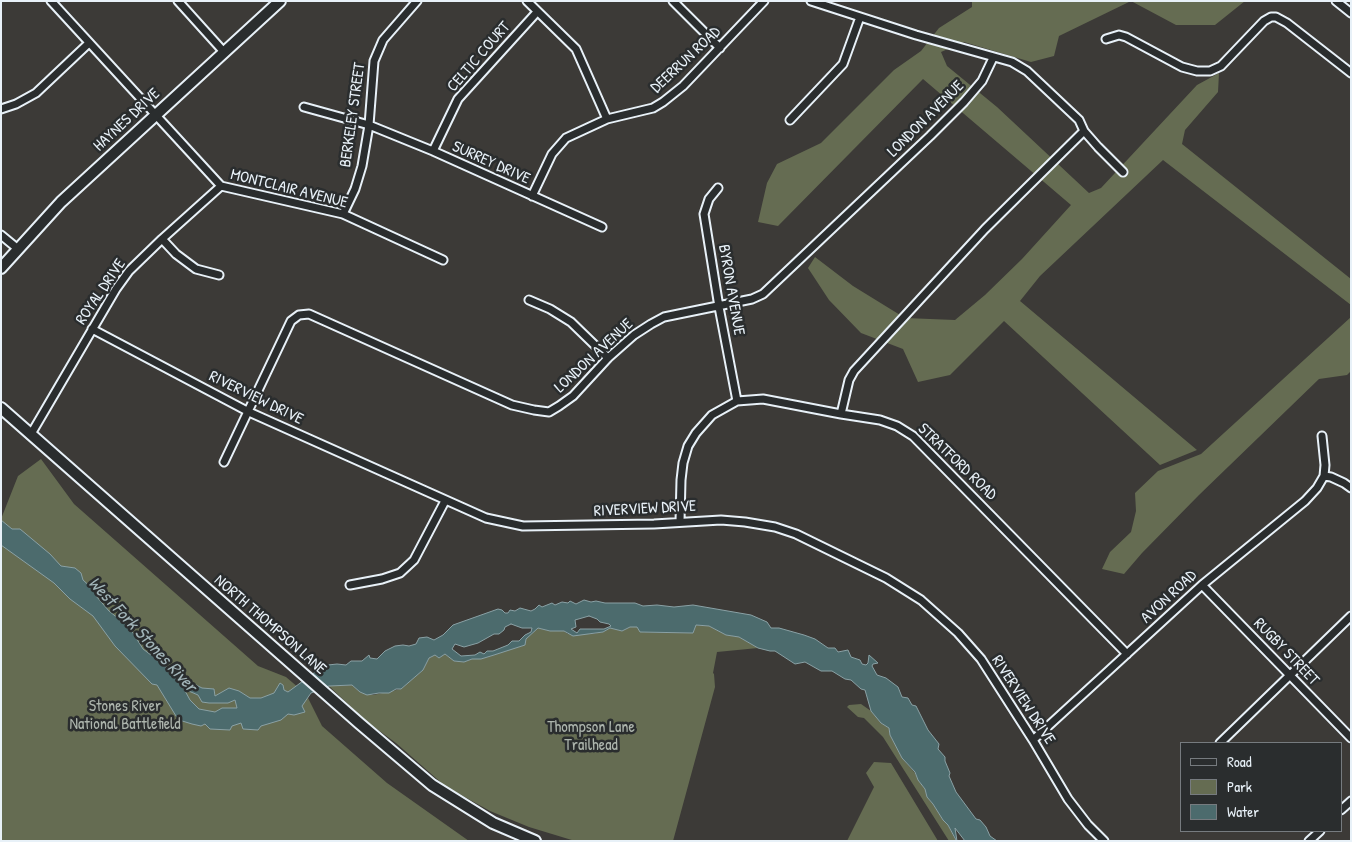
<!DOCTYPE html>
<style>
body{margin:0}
#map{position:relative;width:1352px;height:842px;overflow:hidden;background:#3c3a37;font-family:"Patrick Hand",sans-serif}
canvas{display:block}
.frame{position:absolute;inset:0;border:2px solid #e8f1f8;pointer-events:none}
.legend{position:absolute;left:1180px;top:742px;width:162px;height:90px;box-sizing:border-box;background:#2a2d2e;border:1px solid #767b7f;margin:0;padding:6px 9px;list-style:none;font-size:15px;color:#e8f1f8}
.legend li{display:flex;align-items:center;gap:10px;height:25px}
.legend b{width:25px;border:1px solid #767b7f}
</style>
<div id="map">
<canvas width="1352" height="842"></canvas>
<div class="frame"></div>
<ul class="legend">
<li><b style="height:6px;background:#2a2d2e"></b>Road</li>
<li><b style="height:14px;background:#656c52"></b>Park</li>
<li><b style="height:14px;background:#4c6b6d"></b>Water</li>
</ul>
</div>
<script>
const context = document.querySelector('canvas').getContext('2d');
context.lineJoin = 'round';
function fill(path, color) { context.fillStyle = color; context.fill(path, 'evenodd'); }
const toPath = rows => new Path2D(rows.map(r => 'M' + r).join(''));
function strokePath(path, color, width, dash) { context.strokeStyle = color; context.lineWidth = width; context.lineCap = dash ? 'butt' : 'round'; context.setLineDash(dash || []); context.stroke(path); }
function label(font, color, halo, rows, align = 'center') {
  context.font = font + ' "Patrick Hand",sans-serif'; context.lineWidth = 5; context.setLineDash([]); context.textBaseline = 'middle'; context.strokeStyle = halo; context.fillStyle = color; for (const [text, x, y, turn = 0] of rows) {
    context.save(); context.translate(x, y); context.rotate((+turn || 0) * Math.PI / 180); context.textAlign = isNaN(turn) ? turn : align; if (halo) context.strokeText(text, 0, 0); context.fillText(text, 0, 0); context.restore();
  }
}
fill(toPath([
 [972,1,1131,1,1059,36,1054,56,1031,62,964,42,941,52,947,66,997,107,1089,193,1101,188,1197,85,1219,73,1218,92,1185,130,1182,144,1351,279,1351,305,1163,160,1040,276,1020,301,1197,450,1160,465,1004,321,950,375,918,382,903,349,861,333,829,300,808,268,815,257,853,286,905,318,955,320,985,295,1022,259,1071,205,923,79,778,226,758,222,767,183,777,164,821,143,894,70,921,51,939,28,972,7],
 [1131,1,1245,1,1215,25,1176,25],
 [1351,317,1351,371,1347,375,1319,379,1199,495,1142,553,1124,574,1102,569,1110,552,1131,532,1136,511,1135,493,1158,471,1201,454],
 [41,459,74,504,258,666,286,677,306,694,322,726,387,783,469,841,1,841,1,519,18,476],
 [696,625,709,626,726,635,739,637,758,648,717,652,713,673,714,674,715,687,673,841,575,841,529,827,490,811,445,786,396,743,366,721,329,686,352,685,360,692,373,695,401,689,423,670,429,658,435,655,439,658,445,654,454,661,464,662,472,659,481,659,525,645,526,639,538,628,550,631,564,631,568,634,591,634,603,632,610,628,622,631,630,627,637,627,641,632,693,633],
 [861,704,871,711,881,723,889,728,890,735,902,758,915,773,918,780,925,789,927,797,933,804,943,820,948,825,956,841,949,841,883,737,864,718,858,717,847,707,849,705],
 [874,762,891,763,938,841,847,841,874,787,866,773]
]), '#656c52');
const water = toPath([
 [1,520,12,529,20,529,50,554,61,566,75,568,81,573,83,580,95,591,96,596,109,611,130,628,143,649,151,655,156,654,162,657,166,666,166,669,170,673,190,685,190,682,202,688,214,689,215,696,229,688,239,691,250,698,261,698,274,693,280,683,283,685,284,690,288,692,318,670,328,665,337,664,346,665,351,661,362,661,369,655,370,658,377,659,385,651,395,646,403,645,409,646,416,644,419,638,427,637,434,640,443,635,453,625,498,609,502,610,505,613,508,613,510,610,515,611,520,608,531,611,535,609,539,605,542,607,552,603,555,605,562,602,568,603,570,601,576,604,584,600,591,602,596,601,605,603,635,603,643,606,657,605,674,607,693,605,751,615,767,622,771,628,779,628,804,635,815,639,828,648,835,648,838,652,848,650,851,657,860,660,862,664,866,665,868,663,869,655,878,663,873,664,872,666,877,675,886,678,898,687,902,697,908,698,912,705,916,706,928,730,939,744,938,749,945,757,945,761,950,773,949,776,956,792,976,819,980,820,986,827,990,836,997,841,965,841,955,828,957,841,956,840,948,825,943,820,933,804,927,797,925,789,918,780,915,772,902,758,890,735,889,728,881,723,871,711,865,690,861,689,851,680,845,679,832,671,821,671,805,662,795,664,775,651,770,651,758,648,739,637,726,635,709,626,696,625,693,633,640,632,637,627,630,627,622,631,610,628,603,632,573,636,564,631,550,631,538,628,526,639,525,645,494,655,481,659,472,659,464,662,454,661,445,654,439,658,435,655,429,658,423,670,401,689,396,689,389,693,379,693,367,695,360,692,352,685,329,686,311,693,302,706,305,712,294,715,288,714,281,720,261,726,258,730,243,729,241,723,232,726,230,730,210,729,205,724,201,726,192,724,179,720,176,716,157,685,152,684,115,646,93,616,70,599,54,583,1,545,1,520],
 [589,616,597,619,600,622,609,624,611,626,604,629,580,629,577,633,571,629,576,627,575,620,589,616],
 [511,624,522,628,532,628,531,632,525,635,519,641,512,641,508,645,493,651,487,651,484,654,480,652,475,655,461,656,452,649,455,644,464,647,478,643,494,634,499,634,504,630,505,627,511,624],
 [184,689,198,695,202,702,209,703,228,703,235,700,237,708,222,708,215,712,199,709,190,700,184,689]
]);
fill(water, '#4c6b6d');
strokePath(water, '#8aa1a5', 1);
const street = toPath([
 [51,1,221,186,343,214,443,260],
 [178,1,224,52],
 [527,1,576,49,607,119],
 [673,1,720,48],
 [811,1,916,35,1012,62,1027,71,1079,120,1084,131,1098,147,1123,172],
 [1336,1,1351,13],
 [1106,39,1119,35,1126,37,1182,67,1197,71,1210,71,1221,66,1264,21,1271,17,1276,17,1287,23,1351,73],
 [304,107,369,125,433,151,602,227],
 [1,109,16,104,36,93,89,43],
 [790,120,843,64,860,17],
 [433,151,458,99,537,12],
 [718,188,709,199,704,214,719,307,737,401],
 [532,196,552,154,566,138,607,119,653,108,663,102,683,86,764,1],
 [343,214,355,189,362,166,369,125,374,61,383,40,417,1],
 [1,235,18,249],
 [162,239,176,254,196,269,219,275],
 [529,300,550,309,571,322,608,358],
 [92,329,249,412,486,518,523,526,654,524,721,520,745,522,775,527,796,534,886,578,921,600,958,633,981,659,1033,740,1068,799,1088,825,1104,841],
 [841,414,849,380,854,371,985,229,1084,131],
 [31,434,116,289,129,271,162,239,221,186],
 [1322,436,1325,465,1324,476],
 [224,462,291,321,299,315,309,314,512,405,534,410,549,412,559,406,573,396,608,358,634,335,651,324,664,317,752,299,763,294,930,136,964,102,982,81,993,58],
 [680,521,681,480,683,463,688,446,696,433,712,415,737,401,763,399,841,414,880,420,897,426,913,436,1127,654],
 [350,585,382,579,400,573,414,560,445,501],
 [1202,585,1351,738],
 [1033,740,1202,585,1305,501,1317,488,1324,476,1331,477,1344,483,1351,488],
 [1220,743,1351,616],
 [1341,810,1351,801],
 [1309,841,1320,831]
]);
const secondary = toPath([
 [1,268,61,202,280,1],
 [1,408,359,723,432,785,493,823,535,841]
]);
strokePath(street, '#e8f1f8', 11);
strokePath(secondary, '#e8f1f8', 14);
strokePath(street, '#2a2d2e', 7);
strokePath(secondary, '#2a2d2e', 10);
label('16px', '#e8f1f8', '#2a2d2e', [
 ["CELTIC COURT",479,57,-49],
 ["DEERRUN ROAD",686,60,-43],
 ["BERKELEY STREET",353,115,-82],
 ["LONDON AVENUE",926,119,-45],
 ["HAYNES DRIVE",127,120,-43],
 ["SURREY DRIVE",491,163,24],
 ["MONTCLAIR AVENUE",289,189,14],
 ["BYRON AVENUE",731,290,80],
 ["ROYAL DRIVE",101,292,-56],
 ["LONDON AVENUE",594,356,-43],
 ["RIVERVIEW DRIVE",256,398,26],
 ["STRATFORD ROAD",957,462,44],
 ["RIVERVIEW DRIVE",645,509,-3],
 ["AVON ROAD",1169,597,-43],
 ["NORTH THOMPSON LANE",270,625,41],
 ["RUGBY STREET",1286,652,46],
 ["RIVERVIEW DRIVE",1023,700,57]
]);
label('16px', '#adb5ad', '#2a2d2e', [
 ["Stones River",125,707],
 ["National Battlefield",125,725],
 ["Thompson Lane",591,728],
 ["Trailhead",591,746]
]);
label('italic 18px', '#a2b5b9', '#2a2d2e', [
 ["West Fork Stones River",142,635,47]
]);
</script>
